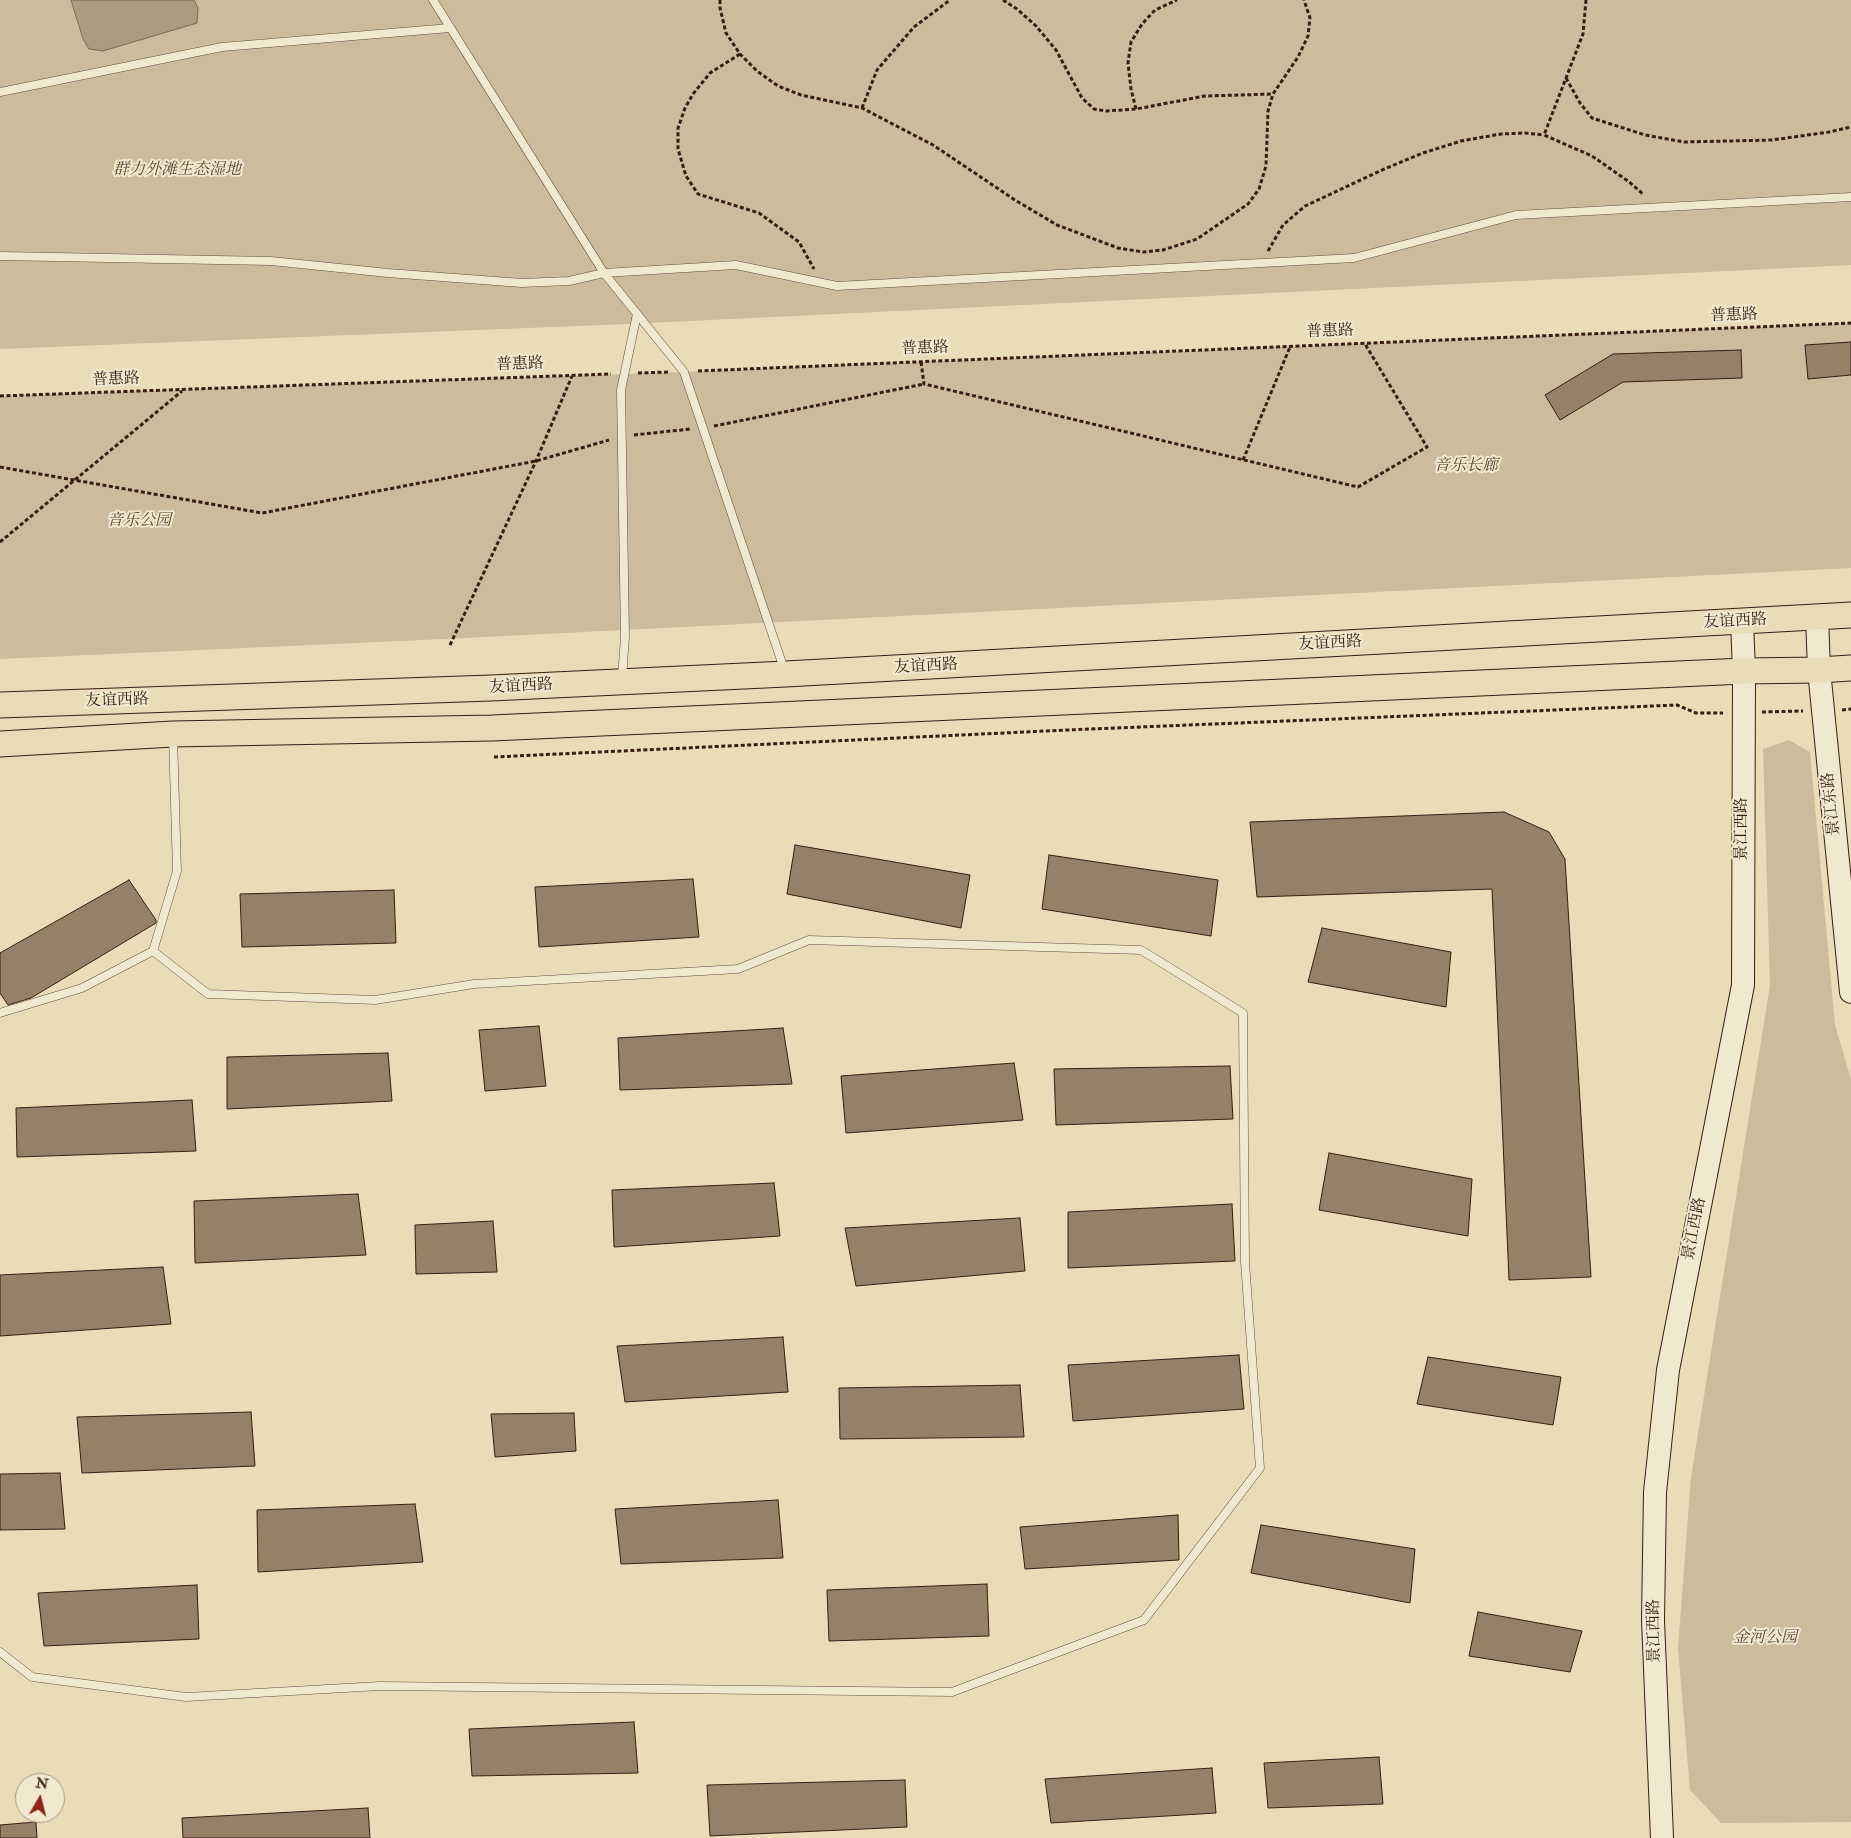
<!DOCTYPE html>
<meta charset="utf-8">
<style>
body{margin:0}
#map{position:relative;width:1851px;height:1838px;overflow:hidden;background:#eadcb7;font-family:"IM FELL Double Pica",serif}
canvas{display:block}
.north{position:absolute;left:15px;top:1773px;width:50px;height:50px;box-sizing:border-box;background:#f1e8d0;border:1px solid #a79784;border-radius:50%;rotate:8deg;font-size:14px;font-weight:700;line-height:20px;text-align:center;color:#381d13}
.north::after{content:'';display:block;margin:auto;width:18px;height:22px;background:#8f2418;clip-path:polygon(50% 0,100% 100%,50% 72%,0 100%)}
</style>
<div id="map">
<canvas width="1851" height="1838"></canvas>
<div class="north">N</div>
</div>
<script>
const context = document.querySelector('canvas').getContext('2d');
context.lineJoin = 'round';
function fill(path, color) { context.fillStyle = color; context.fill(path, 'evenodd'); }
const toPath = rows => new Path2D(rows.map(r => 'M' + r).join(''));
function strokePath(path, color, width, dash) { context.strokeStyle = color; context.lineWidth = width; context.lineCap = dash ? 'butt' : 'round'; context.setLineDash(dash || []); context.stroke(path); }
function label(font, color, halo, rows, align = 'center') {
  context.font = font + ' "IM FELL Double Pica","Noto Serif SC",serif'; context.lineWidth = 4; context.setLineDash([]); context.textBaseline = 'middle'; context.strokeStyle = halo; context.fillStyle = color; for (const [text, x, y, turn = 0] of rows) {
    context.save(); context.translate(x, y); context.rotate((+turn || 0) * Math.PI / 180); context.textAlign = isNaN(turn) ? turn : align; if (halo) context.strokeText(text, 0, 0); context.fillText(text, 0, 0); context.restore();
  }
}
fill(toPath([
 [0,0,1851,0,1851,265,628,324,0,349],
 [1851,323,1851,568,445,639,0,659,0,396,684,372],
 [1789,740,1810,752,1835,1025,1851,1079,1851,1822,1721,1823,1690,1790,1678,1648,1691,1477,1770,985,1763,749]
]), '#ccbc9b');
const water = toPath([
 [71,0,194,0,198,8,197,23,103,51,89,49,83,39,71,0]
]);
fill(water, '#ad9b7f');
strokePath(water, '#7e6954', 1);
const building = toPath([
 [1851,342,1851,375,1808,379,1805,345,1851,342],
 [1741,350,1742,378,1623,382,1560,420,1545,395,1613,354,1741,350],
 [1504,812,1549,832,1565,859,1591,1277,1509,1280,1492,889,1257,897,1250,822,1504,812],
 [795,845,970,875,961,928,787,894,795,845],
 [1049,855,1218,880,1211,936,1042,909,1049,855],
 [693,879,699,937,539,947,535,887,693,879],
 [129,880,156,920,156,923,31,998,8,1005,0,993,0,953,129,880],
 [394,890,396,943,242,947,240,894,394,890],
 [1322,928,1451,952,1446,1007,1308,982,1322,928],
 [539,1026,546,1086,485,1091,479,1030,539,1026],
 [783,1028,792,1084,620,1090,618,1038,783,1028],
 [388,1053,392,1101,227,1109,227,1057,388,1053],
 [1014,1063,1023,1120,846,1133,841,1076,1014,1063],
 [1230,1066,1233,1119,1056,1125,1054,1069,1230,1066],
 [192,1100,196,1151,17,1157,16,1108,192,1100],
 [1329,1153,1472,1179,1468,1236,1319,1210,1329,1153],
 [774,1183,780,1236,614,1247,612,1190,774,1183],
 [358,1194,366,1255,195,1263,194,1201,358,1194],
 [1232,1204,1235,1261,1068,1268,1068,1212,1232,1204],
 [1020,1218,1025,1271,856,1286,845,1228,1020,1218],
 [493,1221,497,1272,416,1274,415,1225,493,1221],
 [163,1267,171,1324,0,1336,0,1275,163,1267],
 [783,1337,788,1392,625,1402,617,1346,783,1337],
 [1239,1355,1244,1409,1073,1421,1068,1365,1239,1355],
 [1428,1357,1561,1377,1553,1425,1417,1404,1428,1357],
 [1020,1385,1024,1437,840,1439,839,1388,1020,1385],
 [251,1412,255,1466,82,1473,77,1417,251,1412],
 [574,1413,576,1451,495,1457,491,1414,574,1413],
 [60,1473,65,1529,0,1530,0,1474,60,1473],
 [778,1500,783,1558,621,1564,615,1509,778,1500],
 [415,1504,423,1562,258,1572,257,1510,415,1504],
 [1178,1515,1179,1560,1025,1569,1020,1527,1178,1515],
 [1261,1525,1415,1549,1410,1603,1251,1573,1261,1525],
 [987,1584,989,1636,829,1641,827,1590,987,1584],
 [197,1585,199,1639,44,1646,38,1593,197,1585],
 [1478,1612,1582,1631,1570,1672,1469,1656,1478,1612],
 [634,1722,638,1773,472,1776,469,1729,634,1722],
 [1379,1757,1383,1804,1268,1808,1264,1763,1379,1757],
 [1212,1768,1216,1813,1051,1823,1045,1779,1212,1768],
 [905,1780,907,1827,710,1836,707,1785,905,1780],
 [368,1808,370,1838,183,1838,182,1818,368,1808],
 [36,1822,37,1838,0,1838,0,1825,36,1822]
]);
fill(building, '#958068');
strokePath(building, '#381d13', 1);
const service = toPath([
 [433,0,604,273,684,372,785,672],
 [0,92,222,47,450,28],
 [0,256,271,261,388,273,522,283,569,281,604,273,736,265,837,286,1354,258,1516,215,1851,197],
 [622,678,625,637,621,390,637,314],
 [0,1013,82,988,153,951,177,871,173,736],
 [0,1652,32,1677,186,1697,380,1686,952,1692,1144,1620,1260,1468,1245,1262,1243,1013,1141,950,809,940,738,969,474,984,375,1000,208,994,153,951]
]);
const secondary = toPath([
 [1817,617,1819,670,1851,992],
 [1662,1838,1653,1620,1655,1492,1668,1370,1743,985,1744,671,1742,622]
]);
const primary = toPath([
 [0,705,491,688,786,674,1851,615],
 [0,744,173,734,492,728,1744,671,1819,670,1851,668]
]);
strokePath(service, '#644d3c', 9);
strokePath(secondary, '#381d13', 24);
strokePath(primary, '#381d13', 27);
strokePath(toPath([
 [720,0,720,8,726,33,740,54,757,71,778,86,801,95,862,108,933,145,1015,200,1057,225,1118,248,1143,252,1163,250,1197,239,1248,204,1259,189,1266,166,1268,111,1273,94,1298,57,1308,36,1310,18,1304,0],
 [1003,0,1017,9,1036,26,1056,50,1082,98,1094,109,1106,111,1136,109,1205,96,1273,94],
 [1586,0,1583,34,1544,135,1592,156,1628,181,1643,194],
 [740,54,710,73,693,94,685,108,678,128,678,149,686,176,698,194,759,213,799,242,814,269],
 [1566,78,1580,103,1592,118,1645,135,1684,142,1772,140,1829,132,1851,127],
 [862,108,877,70,914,27,950,0],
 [1136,109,1131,89,1128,63,1131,42,1142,24,1155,10,1177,0],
 [1268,251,1283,225,1305,206,1382,170,1423,153,1461,141,1501,134,1525,133,1544,135],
 [921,362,924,384,1358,487,1427,447,1365,344],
 [698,371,1851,323],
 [638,373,669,372],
 [0,396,611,374],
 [714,426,924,384],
 [634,435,690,429],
 [1243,460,1290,347],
 [0,467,262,513,536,461,609,440],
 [0,542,182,391],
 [450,645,536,461,572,376],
 [1842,710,1851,709],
 [1762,712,1803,711],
 [494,757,1067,730,1677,705,1696,713,1723,713]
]), '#381d13', 3, [4, 2.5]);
strokePath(service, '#f1e8d0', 8);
strokePath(secondary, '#f1e8d0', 22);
strokePath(primary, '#eadcb7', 25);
label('italic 16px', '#5d4535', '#f1e8d0', [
 ["群力外滩生态湿地",177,171],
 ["音乐长廊",1466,467],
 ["音乐公园",139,522],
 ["金河公园",1765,1639]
]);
label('16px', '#381d13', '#f1e8d0', [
 ["普惠路",1734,316,-2],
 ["普惠路",1330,332,-2],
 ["普惠路",925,349,-2],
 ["普惠路",520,365,-2],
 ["普惠路",116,380,-2],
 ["友谊西路",1735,622,-3],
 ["友谊西路",1330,644,-3],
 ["友谊西路",926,667,-3],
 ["友谊西路",521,687,-3],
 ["友谊西路",117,701,-2],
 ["景江东路",1832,804,-96],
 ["景江西路",1743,829,-90],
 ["景江西路",1695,1229,-79],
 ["景江西路",1655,1631,-91]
]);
</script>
